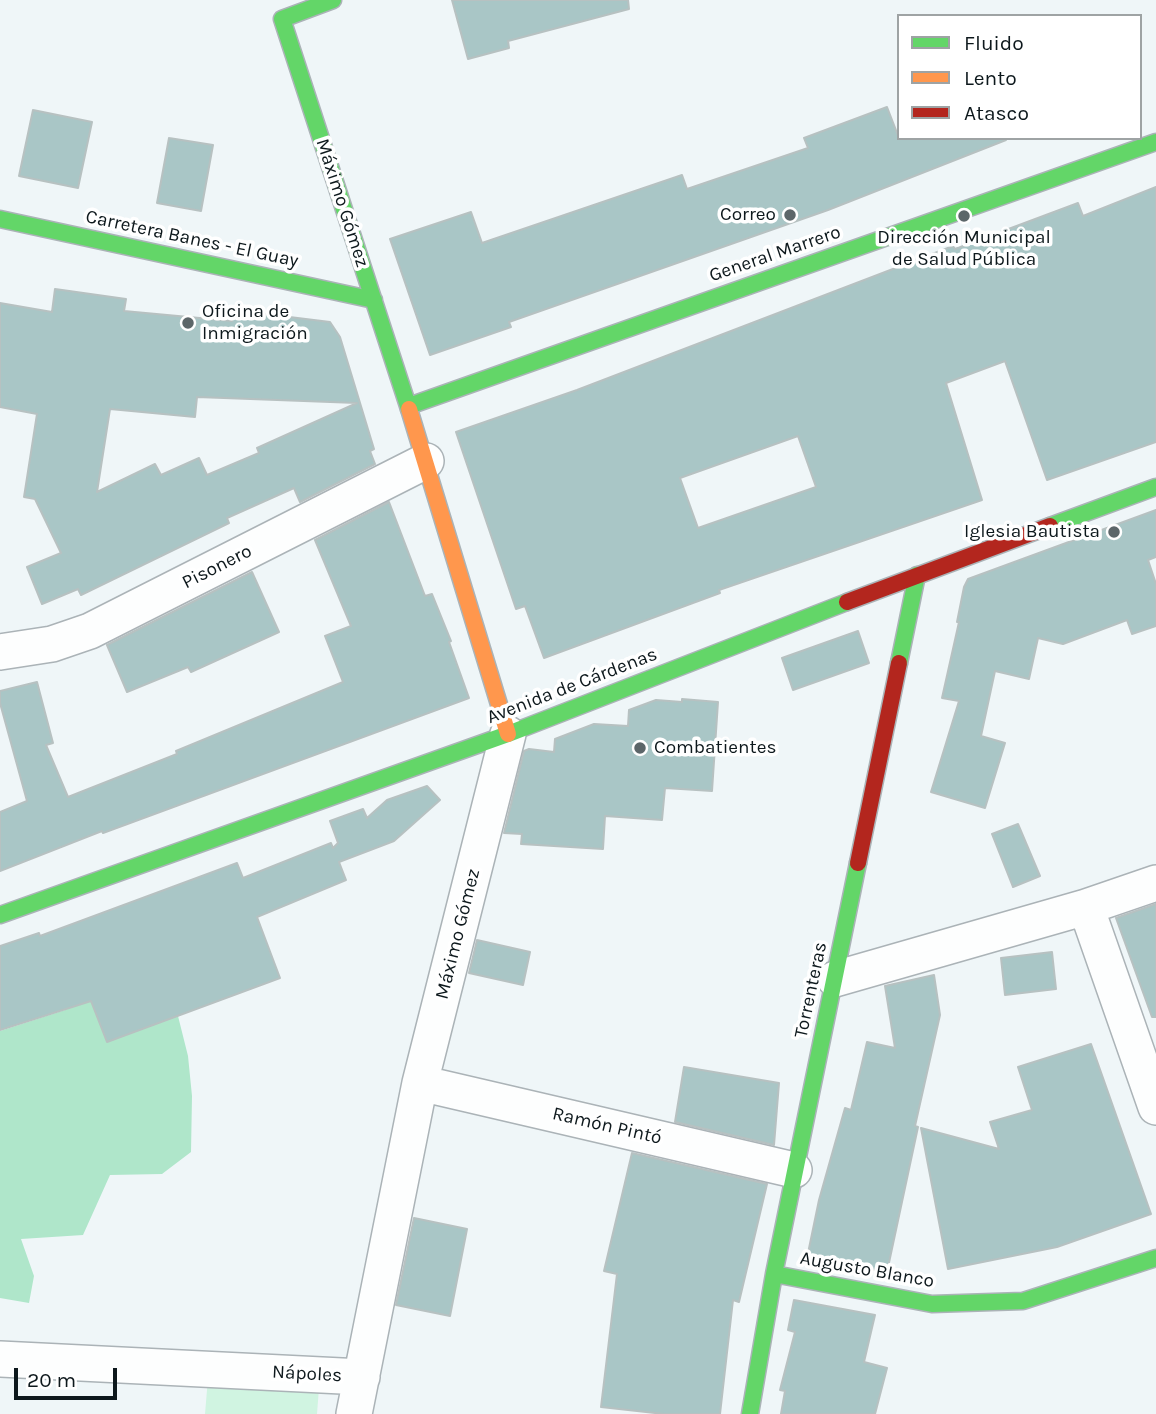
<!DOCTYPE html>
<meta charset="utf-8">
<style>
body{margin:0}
#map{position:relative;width:1156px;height:1414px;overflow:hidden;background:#eff6f8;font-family:Karla,sans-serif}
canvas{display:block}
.legend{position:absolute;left:897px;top:14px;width:245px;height:126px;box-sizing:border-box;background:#fff;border:2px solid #9ea3a4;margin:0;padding:9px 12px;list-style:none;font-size:21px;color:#0d181c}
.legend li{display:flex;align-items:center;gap:14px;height:35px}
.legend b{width:35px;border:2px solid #9ea3a4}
.scale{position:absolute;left:14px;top:1368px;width:103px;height:32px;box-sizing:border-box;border:4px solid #0d181c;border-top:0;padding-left:9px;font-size:21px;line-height:24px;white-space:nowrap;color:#0d181c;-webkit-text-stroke:5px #fff;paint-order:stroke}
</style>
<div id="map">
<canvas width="1156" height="1414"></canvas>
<ul class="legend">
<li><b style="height:9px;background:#63d668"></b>Fluido</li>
<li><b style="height:9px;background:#ff974d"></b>Lento</li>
<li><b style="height:9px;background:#b3261e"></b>Atasco</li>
</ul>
<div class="scale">20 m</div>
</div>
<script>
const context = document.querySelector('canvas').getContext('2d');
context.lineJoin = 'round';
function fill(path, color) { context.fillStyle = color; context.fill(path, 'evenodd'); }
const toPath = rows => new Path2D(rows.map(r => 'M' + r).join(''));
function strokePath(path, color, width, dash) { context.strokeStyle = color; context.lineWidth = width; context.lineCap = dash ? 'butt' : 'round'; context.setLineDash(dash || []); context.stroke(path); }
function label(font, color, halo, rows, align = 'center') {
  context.font = font + ' Karla,sans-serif'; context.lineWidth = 7; context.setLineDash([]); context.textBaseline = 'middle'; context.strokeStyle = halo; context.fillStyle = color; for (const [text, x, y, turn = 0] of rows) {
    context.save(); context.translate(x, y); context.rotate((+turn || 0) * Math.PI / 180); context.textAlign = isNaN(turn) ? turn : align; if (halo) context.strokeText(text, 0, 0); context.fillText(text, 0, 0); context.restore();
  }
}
fill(toPath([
 [208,1378,319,1388,317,1414,205,1414]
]), '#d0f4e1');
fill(toPath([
 [90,996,107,1042,178,1016,188,1056,192,1096,191,1152,162,1174,110,1175,83,1235,21,1239,34,1276,29,1303,0,1298,0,1031,65,1010]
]), '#afe6ca');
const building = toPath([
 [452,0,628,0,629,9,508,41,509,48,468,59,452,0],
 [887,107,899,138,1006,138,1006,140,828,210,509,322,511,327,430,355,390,239,471,212,482,243,682,175,687,189,808,148,804,138,887,107],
 [33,110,92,122,78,188,19,176,33,110],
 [169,138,213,145,201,211,157,203,169,138],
 [1156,187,1156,442,1047,480,1005,361,946,383,982,500,719,590,720,593,544,658,525,606,516,609,456,432,577,390,953,246,955,249,1078,203,1083,216,1156,187],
 [798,436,816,487,698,528,680,478,798,436],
 [55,289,126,299,124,311,232,321,233,310,330,322,340,337,374,449,370,451,375,464,300,502,294,488,227,518,229,523,81,595,78,589,42,604,27,567,61,553,35,499,24,497,37,414,0,407,0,303,52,312,55,289],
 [197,397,357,403,257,448,259,453,207,475,199,458,161,475,155,464,97,492,110,409,195,417,197,397],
 [389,502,425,596,432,594,451,641,449,642,469,698,103,833,102,831,0,871,0,812,27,801,0,703,0,691,37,682,53,743,46,745,68,797,177,754,176,751,343,682,325,636,351,626,315,540,389,502],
 [1156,510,1156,557,1148,560,1156,584,1156,626,1132,634,1127,620,1063,644,1038,638,1029,679,995,671,981,736,1005,743,985,808,931,792,959,701,942,698,959,622,957,622,964,587,968,579,1156,510],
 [252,572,279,632,191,672,188,667,127,692,107,645,252,572],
 [858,631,869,663,793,690,782,658,858,631],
 [682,699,718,702,712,791,665,788,662,820,605,816,603,849,521,844,522,834,504,833,524,751,529,749,554,752,555,739,594,724,628,726,629,710,656,700,682,702,682,699],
 [427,786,440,800,394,841,339,862,346,880,257,917,280,978,107,1042,91,1001,0,1030,0,946,39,933,40,936,237,863,243,878,331,843,333,848,338,843,330,821,363,809,367,818,387,800,427,786],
 [1018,824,1040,876,1013,887,992,834,1018,824],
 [1156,904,1156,1017,1152,1017,1116,918,1156,904],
 [477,940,530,952,523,985,469,973,477,940],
 [1052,952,1056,989,1005,995,1001,958,1052,952],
 [934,975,940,1015,915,1126,918,1127,887,1272,807,1258,819,1200,845,1108,851,1110,867,1042,895,1048,885,986,934,975],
 [1091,1044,1151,1214,1057,1247,948,1269,921,1128,999,1149,990,1122,1032,1110,1018,1067,1091,1044],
 [684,1067,779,1083,774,1145,675,1122,684,1067],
 [632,1153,767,1184,739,1302,733,1300,720,1414,664,1414,601,1407,617,1274,604,1271,632,1153],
 [414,1218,467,1229,450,1316,396,1305,414,1218],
 [794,1300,875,1315,864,1362,887,1368,875,1414,781,1414,785,1391,780,1390,795,1332,788,1330,794,1300]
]);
fill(building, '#a9c6c6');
strokePath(building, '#b7c1c1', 2);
const street = toPath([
 [0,652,52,644,90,631,426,461],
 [1086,907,1156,1107],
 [835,979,1086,907,1156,883],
 [420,1083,794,1170],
 [0,1359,362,1377],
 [354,1414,420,1083,508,734]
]);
const fast = toPath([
 [333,0,282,19,409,409],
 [0,219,374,300],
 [409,406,1156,142],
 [1050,526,1156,487],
 [899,663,917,575],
 [0,915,508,734,847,602],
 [774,1274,932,1304,1023,1301,1156,1258],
 [750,1414,774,1274,858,863]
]);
const slow = toPath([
 [409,409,508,734]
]);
const jam = toPath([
 [847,602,1050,526],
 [858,863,899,663]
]);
strokePath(street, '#abb3b7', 38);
strokePath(fast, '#abb3b7', 19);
strokePath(slow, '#abb3b7', 19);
strokePath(jam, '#abb3b7', 19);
strokePath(street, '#fdfefe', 35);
strokePath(fast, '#63d668', 16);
strokePath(slow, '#ff974d', 16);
strokePath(jam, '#b3261e', 16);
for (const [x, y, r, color] of [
 [790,215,7,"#5c6669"],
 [964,216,7,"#5c6669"],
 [188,323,7,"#5c6669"],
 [1114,532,7,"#5c6669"],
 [640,748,7,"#5c6669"]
]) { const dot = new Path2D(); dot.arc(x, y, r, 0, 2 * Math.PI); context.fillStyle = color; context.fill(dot); strokePath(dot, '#fff', 2.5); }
label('19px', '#0d181c', '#fff', [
 ["Máximo Gómez",342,203,72],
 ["Carretera Banes - El Guay",192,239,12],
 ["General Marrero",775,254,-19],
 ["Pisonero",217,567,-27],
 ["Avenida de Cárdenas",572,686,-21],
 ["Máximo Gómez",458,934,-76],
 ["Torrenteras",811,990,-78],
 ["Ramón Pintó",607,1126,13],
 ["Augusto Blanco",867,1270,10],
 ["Nápoles",307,1374,3]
]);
label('19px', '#0d181c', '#fff', [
 ["Correo",776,215],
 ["Dirección Municipal",964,238,"center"],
 ["de Salud Pública",964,260,"center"],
 ["Oficina de",202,312,"left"],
 ["Inmigración",202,334,"left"],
 ["Iglesia Bautista",1100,532],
 ["Combatientes",654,748,"left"]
], 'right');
</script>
